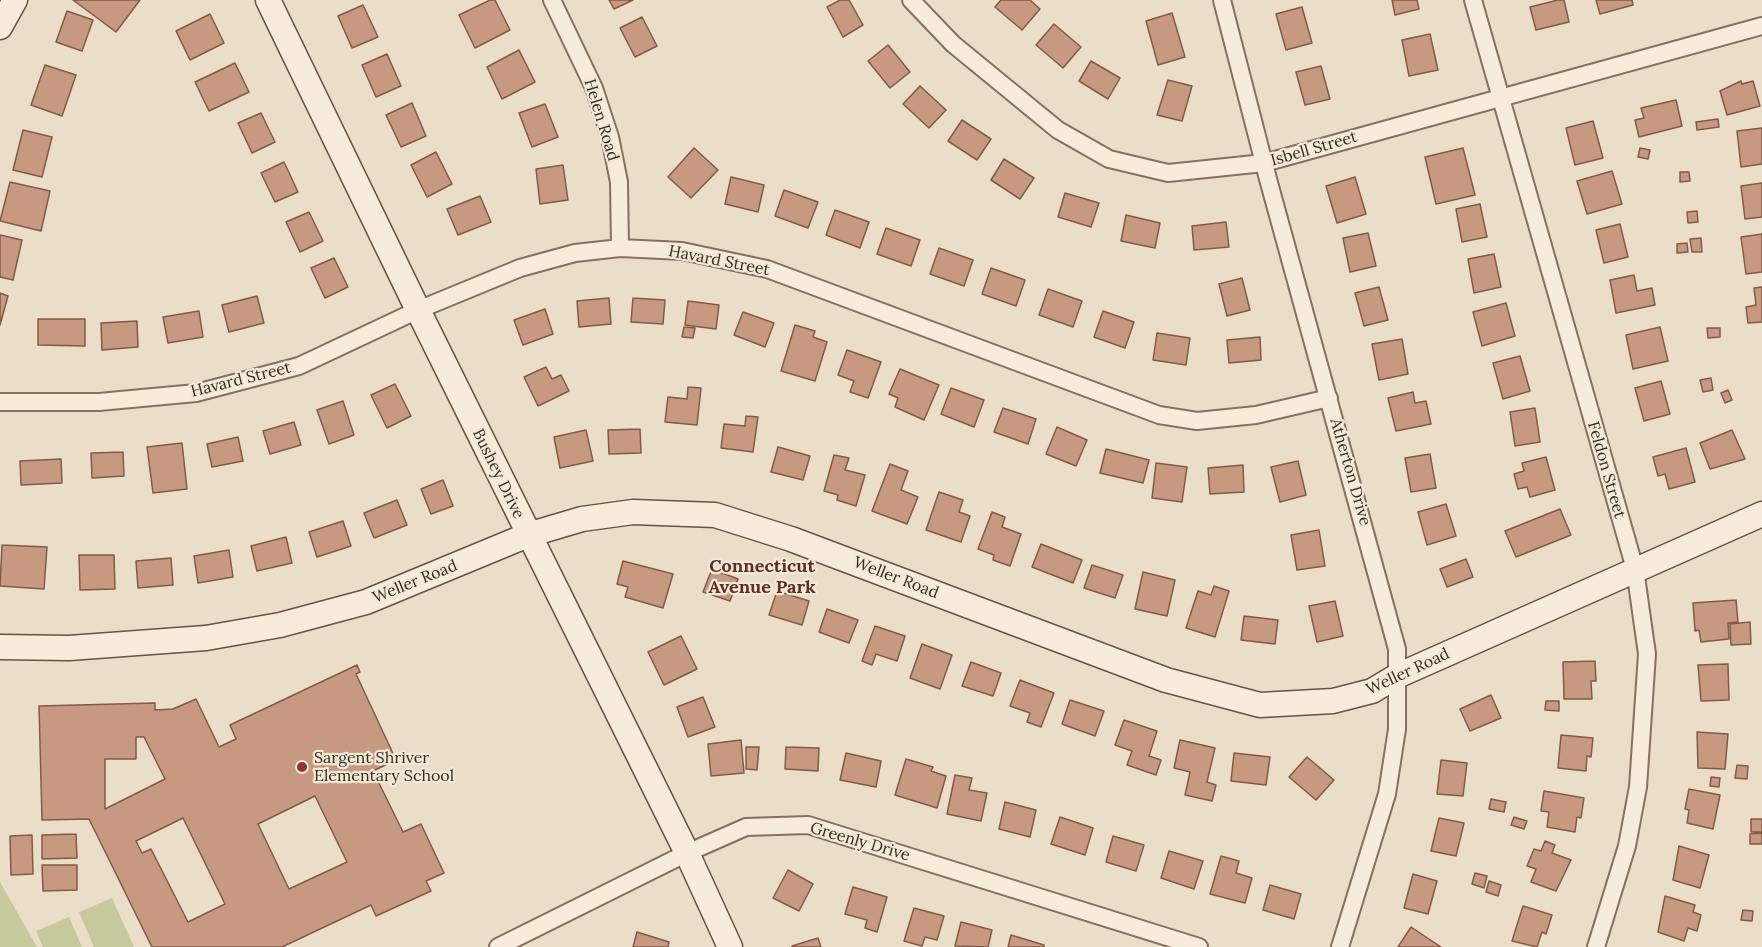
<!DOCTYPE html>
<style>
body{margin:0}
canvas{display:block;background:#ebdec8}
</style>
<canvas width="1762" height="947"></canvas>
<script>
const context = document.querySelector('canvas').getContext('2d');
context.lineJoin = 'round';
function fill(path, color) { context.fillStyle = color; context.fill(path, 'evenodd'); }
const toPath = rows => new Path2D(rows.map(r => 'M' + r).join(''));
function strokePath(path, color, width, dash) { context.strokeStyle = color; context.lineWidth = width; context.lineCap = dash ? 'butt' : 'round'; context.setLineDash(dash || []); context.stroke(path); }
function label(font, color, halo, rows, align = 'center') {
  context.font = font + ' Lora,serif'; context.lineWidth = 4.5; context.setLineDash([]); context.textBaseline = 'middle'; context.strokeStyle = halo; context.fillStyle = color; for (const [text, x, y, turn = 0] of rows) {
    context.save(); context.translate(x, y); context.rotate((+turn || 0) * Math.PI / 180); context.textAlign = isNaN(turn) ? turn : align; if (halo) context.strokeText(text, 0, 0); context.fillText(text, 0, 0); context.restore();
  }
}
fill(toPath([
 [0,882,37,947,0,947],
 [112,898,134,947,94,947,79,912],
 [69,917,82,947,43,947,36,931]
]), '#c7c99c');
const building = toPath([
 [73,0,140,0,116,32,73,0],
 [490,0,495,0,510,30,475,48,459,15,490,0],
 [609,0,633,0,614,9,609,0],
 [840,0,849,0,863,25,843,37,827,7,840,0],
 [1001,0,1030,0,1040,9,1022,30,995,7,1001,0],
 [1392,0,1417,0,1419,9,1395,15,1392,0],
 [1558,0,1564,0,1569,22,1536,30,1530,7,1558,0],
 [1596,0,1632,0,1633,5,1600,14,1596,0],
 [363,5,378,37,352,48,338,16,363,5],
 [1302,7,1312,43,1286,50,1276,14,1302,7],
 [67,11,93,20,82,51,56,42,67,11],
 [1172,13,1185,57,1158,65,1146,21,1172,13],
 [210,14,224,43,190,60,176,31,210,14],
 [642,17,657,46,635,57,620,28,642,17],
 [1054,24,1081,47,1063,68,1036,45,1054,24],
 [1430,34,1438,70,1409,76,1402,40,1430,34],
 [888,45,910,72,890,88,868,61,888,45],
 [519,50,535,82,502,99,487,67,519,50],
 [387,54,401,86,376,97,362,65,387,54],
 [1091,61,1120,78,1108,99,1079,81,1091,61],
 [235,63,249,92,209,111,195,82,235,63],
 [45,65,76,75,62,116,31,105,45,65],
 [1321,66,1330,99,1305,105,1296,72,1321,66],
 [1168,80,1192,86,1182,121,1157,115,1168,80],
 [1741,81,1742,84,1753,81,1760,106,1727,115,1720,91,1741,81],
 [920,86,946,110,929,128,903,104,920,86],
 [1676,100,1682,126,1639,137,1635,120,1644,118,1641,108,1676,100],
 [412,103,426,136,401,147,386,115,412,103],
 [545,104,558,137,532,147,519,113,545,104],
 [261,113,275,142,252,153,238,123,261,113],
 [1718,119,1719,127,1697,130,1696,122,1718,119],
 [962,120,991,139,977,160,948,141,962,120],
 [1593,121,1603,158,1575,165,1566,128,1593,121],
 [1762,128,1762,164,1741,167,1737,131,1762,128],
 [23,130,52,137,42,177,13,170,23,130],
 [694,148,718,170,691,198,668,177,694,148],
 [1463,148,1475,195,1436,204,1425,157,1463,148],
 [1640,148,1650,150,1648,159,1638,157,1640,148],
 [436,152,452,184,427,197,411,165,436,152],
 [1004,159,1034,178,1020,199,991,180,1004,159],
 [284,162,298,192,275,202,261,173,284,162],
 [563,165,568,200,540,204,536,169,563,165],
 [1612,171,1622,204,1587,214,1577,181,1612,171],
 [1680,172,1689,172,1690,181,1680,182,1680,172],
 [731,177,764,185,758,212,725,204,731,177],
 [1355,177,1366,214,1337,223,1326,186,1355,177],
 [10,182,50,191,41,231,0,221,10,182],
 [1762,183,1762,217,1745,219,1741,186,1762,183],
 [784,190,818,202,808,228,775,216,784,190],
 [1065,193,1099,203,1091,227,1058,217,1065,193],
 [480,196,491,222,458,235,447,209,480,196],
 [1480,204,1487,237,1462,242,1456,209,1480,204],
 [835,210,869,222,860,248,826,235,835,210],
 [1697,211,1698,222,1688,223,1687,212,1697,211],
 [309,212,323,241,300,252,286,222,309,212],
 [1126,215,1160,223,1155,248,1121,241,1126,215],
 [1226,222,1229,247,1194,250,1192,226,1226,222],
 [1620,224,1628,257,1604,263,1596,230,1620,224],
 [886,228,920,240,911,266,877,254,886,228],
 [1368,233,1376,266,1350,272,1343,238,1368,233],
 [1762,234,1762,272,1746,274,1741,237,1762,234],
 [0,235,22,240,13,280,0,277,0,235],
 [1701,238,1702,252,1692,252,1690,239,1701,238],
 [1687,243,1688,252,1677,253,1677,244,1687,243],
 [939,248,973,260,964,286,930,274,939,248],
 [1494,254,1501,287,1474,293,1468,259,1494,254],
 [334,258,348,287,325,298,311,268,334,258],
 [991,268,1025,280,1016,306,982,294,991,268],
 [1634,275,1637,291,1652,288,1655,305,1616,313,1610,280,1634,275],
 [1242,278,1250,310,1227,316,1219,284,1242,278],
 [1379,287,1388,320,1364,326,1355,293,1379,287],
 [1762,287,1762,322,1748,323,1746,307,1756,305,1754,288,1762,287],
 [1048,289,1082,301,1073,327,1039,315,1048,289],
 [0,293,8,296,0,325,0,293],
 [257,296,264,323,229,332,222,305,257,296],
 [609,298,611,324,579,327,577,301,609,298],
 [633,298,665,300,663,324,631,322,633,298],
 [688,301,719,305,716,329,685,325,688,301],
 [1506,303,1515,336,1482,346,1473,312,1506,303],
 [545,309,553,334,523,345,514,320,545,309],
 [199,311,203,337,168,343,163,317,199,311],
 [1103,311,1134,322,1125,348,1094,337,1103,311],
 [743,312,774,323,765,347,734,335,743,312],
 [38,319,85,319,85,346,38,345,38,319],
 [137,321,138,347,102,350,101,323,137,321],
 [795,325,815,331,813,337,827,342,815,381,781,371,795,325],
 [684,327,695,328,693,338,682,337,684,327],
 [1660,327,1668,361,1633,369,1626,335,1660,327],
 [1707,328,1720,328,1720,337,1708,338,1707,328],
 [1157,333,1190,338,1186,365,1153,360,1157,333],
 [1260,337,1261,360,1229,363,1227,340,1260,337],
 [1402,339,1408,374,1379,380,1372,344,1402,339],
 [847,350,881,362,868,398,850,392,854,381,838,375,847,350],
 [1520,356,1530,391,1503,399,1493,363,1520,356],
 [546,367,552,379,561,375,569,391,538,406,524,377,546,367],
 [900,369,939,385,924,420,895,407,898,398,889,394,900,369],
 [1711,378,1713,390,1703,392,1700,380,1711,378],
 [1661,381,1670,414,1644,421,1635,388,1661,381],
 [395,384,411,416,387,428,371,395,395,384],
 [688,387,701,388,697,425,665,422,668,397,687,399,688,387],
 [951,388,984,400,974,427,941,414,951,388],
 [1728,390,1732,400,1725,403,1721,393,1728,390],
 [1413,392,1415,403,1426,401,1431,424,1396,431,1388,398,1413,392],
 [343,401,354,435,329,444,317,410,343,401],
 [1003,408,1036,419,1028,444,994,432,1003,408],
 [1535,408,1540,442,1515,446,1510,412,1535,408],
 [746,416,758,417,753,452,721,448,724,424,745,426,746,416],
 [294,422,301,445,270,454,263,431,294,422],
 [1057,427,1087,440,1076,466,1046,454,1057,427],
 [640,429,641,453,609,454,608,430,640,429],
 [586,430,593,461,560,468,554,437,586,430],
 [1732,430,1745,459,1710,469,1700,443,1732,430],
 [238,437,243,461,212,467,207,444,238,437],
 [182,443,187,489,153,493,147,447,182,443],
 [778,447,810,456,803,480,771,472,778,447],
 [1686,448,1695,482,1669,489,1665,474,1658,476,1653,457,1686,448],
 [1106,449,1149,460,1143,483,1100,473,1106,449],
 [123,452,124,476,92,478,91,453,123,452],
 [1430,454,1436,488,1411,492,1405,458,1430,454],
 [834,455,849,458,845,470,865,475,856,506,837,500,838,495,824,491,834,455],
 [1546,457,1555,490,1530,497,1527,487,1518,489,1514,474,1524,471,1522,463,1546,457],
 [61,459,62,483,21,485,20,461,61,459],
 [1298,461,1306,495,1280,502,1271,467,1298,461],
 [1156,463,1187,467,1182,502,1152,498,1156,463],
 [890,464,908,471,901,490,918,497,907,524,872,511,890,464],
 [1243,465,1244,492,1210,494,1208,468,1243,465],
 [443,480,453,506,431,514,421,489,443,480],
 [939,492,963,500,959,512,970,516,961,542,926,530,939,492],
 [397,500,407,525,374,538,364,513,397,500],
 [1446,504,1456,536,1427,545,1418,512,1446,504],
 [1560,509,1571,535,1516,557,1505,531,1560,509],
 [992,512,1005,517,1002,527,1021,534,1010,566,993,560,994,555,978,549,992,512],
 [343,521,351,546,317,557,309,532,343,521],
 [1319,530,1325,566,1297,570,1291,535,1319,530],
 [286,537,292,563,257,571,251,546,286,537],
 [1041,544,1082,560,1073,583,1032,567,1041,544],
 [2,545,47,547,44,589,0,586,2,545],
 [229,550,233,577,198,583,194,556,229,550],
 [79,555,114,555,115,589,80,590,79,555],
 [171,558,173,585,138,588,136,561,171,558],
 [1466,559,1473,577,1447,587,1440,569,1466,559],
 [623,561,673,574,663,608,625,597,628,587,617,584,623,561],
 [1092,565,1123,575,1115,598,1084,588,1092,565],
 [712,569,738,579,730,601,703,592,712,569],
 [1143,572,1175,580,1167,616,1135,609,1143,572],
 [1214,586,1229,591,1215,637,1186,628,1198,591,1211,595,1214,586],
 [777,591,809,601,802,625,769,615,777,591],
 [1736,600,1738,622,1728,623,1729,639,1701,642,1699,630,1695,631,1693,603,1736,600],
 [1335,601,1343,636,1317,642,1309,606,1335,601],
 [827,609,858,620,849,643,819,632,827,609],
 [1244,616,1278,620,1275,644,1241,640,1244,616],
 [1750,622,1751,644,1731,645,1730,624,1750,622],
 [875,626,905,636,897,661,876,654,872,665,862,661,875,626],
 [681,636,697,669,664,685,648,652,681,636],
 [922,644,952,655,940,689,910,678,922,644],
 [1595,661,1596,681,1591,681,1592,699,1564,699,1563,662,1595,661],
 [971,662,1001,673,993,696,962,686,971,662],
 [1728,664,1729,700,1701,701,1698,665,1728,664],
 [357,665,360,672,356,674,396,760,373,771,403,832,421,824,444,873,426,881,431,891,376,916,371,905,282,947,152,947,89,819,42,820,39,706,155,703,155,710,173,709,196,699,219,747,236,739,230,725,357,665],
 [136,737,144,737,165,779,105,809,105,759,136,759,136,737],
 [315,796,347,862,289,889,258,824,315,796],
 [183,818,225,904,188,922,151,849,142,853,136,841,183,818],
 [1020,680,1054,693,1041,727,1027,722,1030,713,1010,706,1020,680],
 [1491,695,1501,718,1470,731,1460,709,1491,695],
 [703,697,715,727,688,737,677,707,703,697],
 [1070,700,1104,711,1095,736,1062,724,1070,700],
 [1546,701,1559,701,1559,711,1545,710,1546,701],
 [1124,720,1157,731,1149,756,1161,760,1156,775,1127,765,1132,751,1115,745,1124,720],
 [1697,732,1728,734,1725,769,1698,768,1697,732],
 [1561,735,1593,738,1591,757,1587,756,1586,771,1558,768,1561,735],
 [741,740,744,773,711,776,708,744,741,740],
 [1180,740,1215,748,1207,782,1216,785,1212,801,1185,795,1190,772,1174,768,1180,740],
 [746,747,759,747,757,770,746,769,746,747],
 [786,747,819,748,818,771,785,769,786,747],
 [846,753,881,761,876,787,840,780,846,753],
 [1234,753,1270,757,1266,785,1231,781,1234,753],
 [1307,757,1334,780,1316,800,1289,777,1307,757],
 [906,759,933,767,931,771,946,776,937,808,895,795,906,759],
 [1441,760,1467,763,1463,796,1437,794,1441,760],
 [1737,765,1748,766,1747,779,1735,778,1737,765],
 [955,775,972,778,969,790,987,793,981,821,947,814,955,775],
 [1711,777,1720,778,1719,787,1710,786,1711,777],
 [1689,789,1720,795,1713,829,1687,823,1689,810,1685,809,1689,789],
 [1544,791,1584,798,1581,818,1577,817,1575,832,1547,827,1549,812,1541,811,1544,791],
 [1491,799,1506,802,1504,812,1489,809,1491,799],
 [1005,802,1036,810,1030,837,999,829,1005,802],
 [1060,817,1093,828,1085,855,1051,844,1060,817],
 [1514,817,1527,821,1524,829,1511,825,1514,817],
 [1439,818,1464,823,1456,856,1431,851,1439,818],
 [1751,819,1762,819,1762,832,1751,832,1751,819],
 [1762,833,1762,844,1750,844,1750,834,1762,833],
 [76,834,77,858,42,859,42,835,76,834],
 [32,835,33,874,11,875,10,836,32,835],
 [1113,836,1144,845,1136,871,1106,862,1113,836],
 [1545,841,1555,845,1552,853,1571,860,1556,891,1531,882,1536,869,1527,866,1534,849,1541,851,1545,841],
 [1679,846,1709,855,1700,888,1673,880,1679,846],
 [1169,851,1203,861,1194,889,1161,878,1169,851],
 [1221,856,1239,861,1236,873,1252,878,1245,903,1210,894,1221,856],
 [42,865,77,865,77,890,43,891,42,865],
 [788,870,813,884,799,911,773,898,788,870],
 [1475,873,1487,876,1484,888,1472,884,1475,873],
 [1413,874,1437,881,1428,914,1404,908,1413,874],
 [1489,881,1501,885,1498,896,1486,892,1489,881],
 [1270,885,1301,894,1294,919,1263,910,1270,885],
 [853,887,887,897,877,932,865,928,867,920,845,914,853,887],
 [1665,896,1695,905,1693,912,1701,915,1697,931,1688,928,1684,941,1658,932,1665,896],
 [1523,906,1552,915,1546,934,1542,932,1537,947,1512,941,1523,906],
 [914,908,944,916,937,940,925,937,922,946,904,941,914,908],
 [1743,910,1753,911,1752,921,1741,920,1743,910],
 [961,922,992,930,988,947,955,946,961,922],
 [1411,927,1441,947,1398,947,1411,927],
 [637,932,669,942,668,947,633,947,637,932],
 [1011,935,1044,945,1044,947,1008,947,1011,935],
 [818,938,821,947,792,947,792,946,818,938]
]);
fill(building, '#c79980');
strokePath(building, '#835a46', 1.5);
const street = toPath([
 [552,0,594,88,610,137,619,182,620,248],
 [911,0,953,44,1058,130,1109,159,1168,173,1264,163,1762,26],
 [1222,0,1268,179,1397,649,1397,729,1387,794,1340,947],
 [1473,0,1635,569,1647,654,1638,787,1627,846,1596,947],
 [0,402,99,402,196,393,299,366,418,310,520,268,575,253,620,248,682,251,767,269,1159,415,1197,421,1256,415,1329,398],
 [498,947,687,853,746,827,808,825,1199,947]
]);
const secondary = toPath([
 [268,0,418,310,687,853,730,947],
 [0,27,15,0],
 [0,647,69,648,206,638,280,625,366,602,528,535,582,519,633,512,715,515,791,539,1166,680,1260,705,1333,701,1372,691,1397,676,1762,514]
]);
strokePath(street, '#86705e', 20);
strokePath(secondary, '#685241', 27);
strokePath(street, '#f7ecda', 16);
strokePath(secondary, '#f7ecda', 24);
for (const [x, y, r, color] of [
 [302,767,6,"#90323a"]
]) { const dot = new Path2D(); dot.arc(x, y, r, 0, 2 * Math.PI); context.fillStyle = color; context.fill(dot); strokePath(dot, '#f3e9d7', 2); }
label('16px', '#372a21', '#f3e9d7', [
 ["Helen Road",601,120,73],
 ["Isbell Street",1314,149,-16],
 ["Havard Street",719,261,11],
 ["Havard Street",241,380,-14],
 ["Feldon Street",1606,470,74],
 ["Atherton Drive",1350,472,74],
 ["Bushey Drive",498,474,64],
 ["Weller Road",896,578,21],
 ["Weller Road",415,582,-22],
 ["Weller Road",1408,672,-25],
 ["Greenly Drive",860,842,16]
]);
label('16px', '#372a21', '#f3e9d7', [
 ["Sargent Shriver",314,758],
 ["Elementary School",314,776]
], 'left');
label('bold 18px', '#612c23', '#f3e9d7', [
 ["Connecticut",762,567],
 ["Avenue Park",762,588]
]);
</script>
